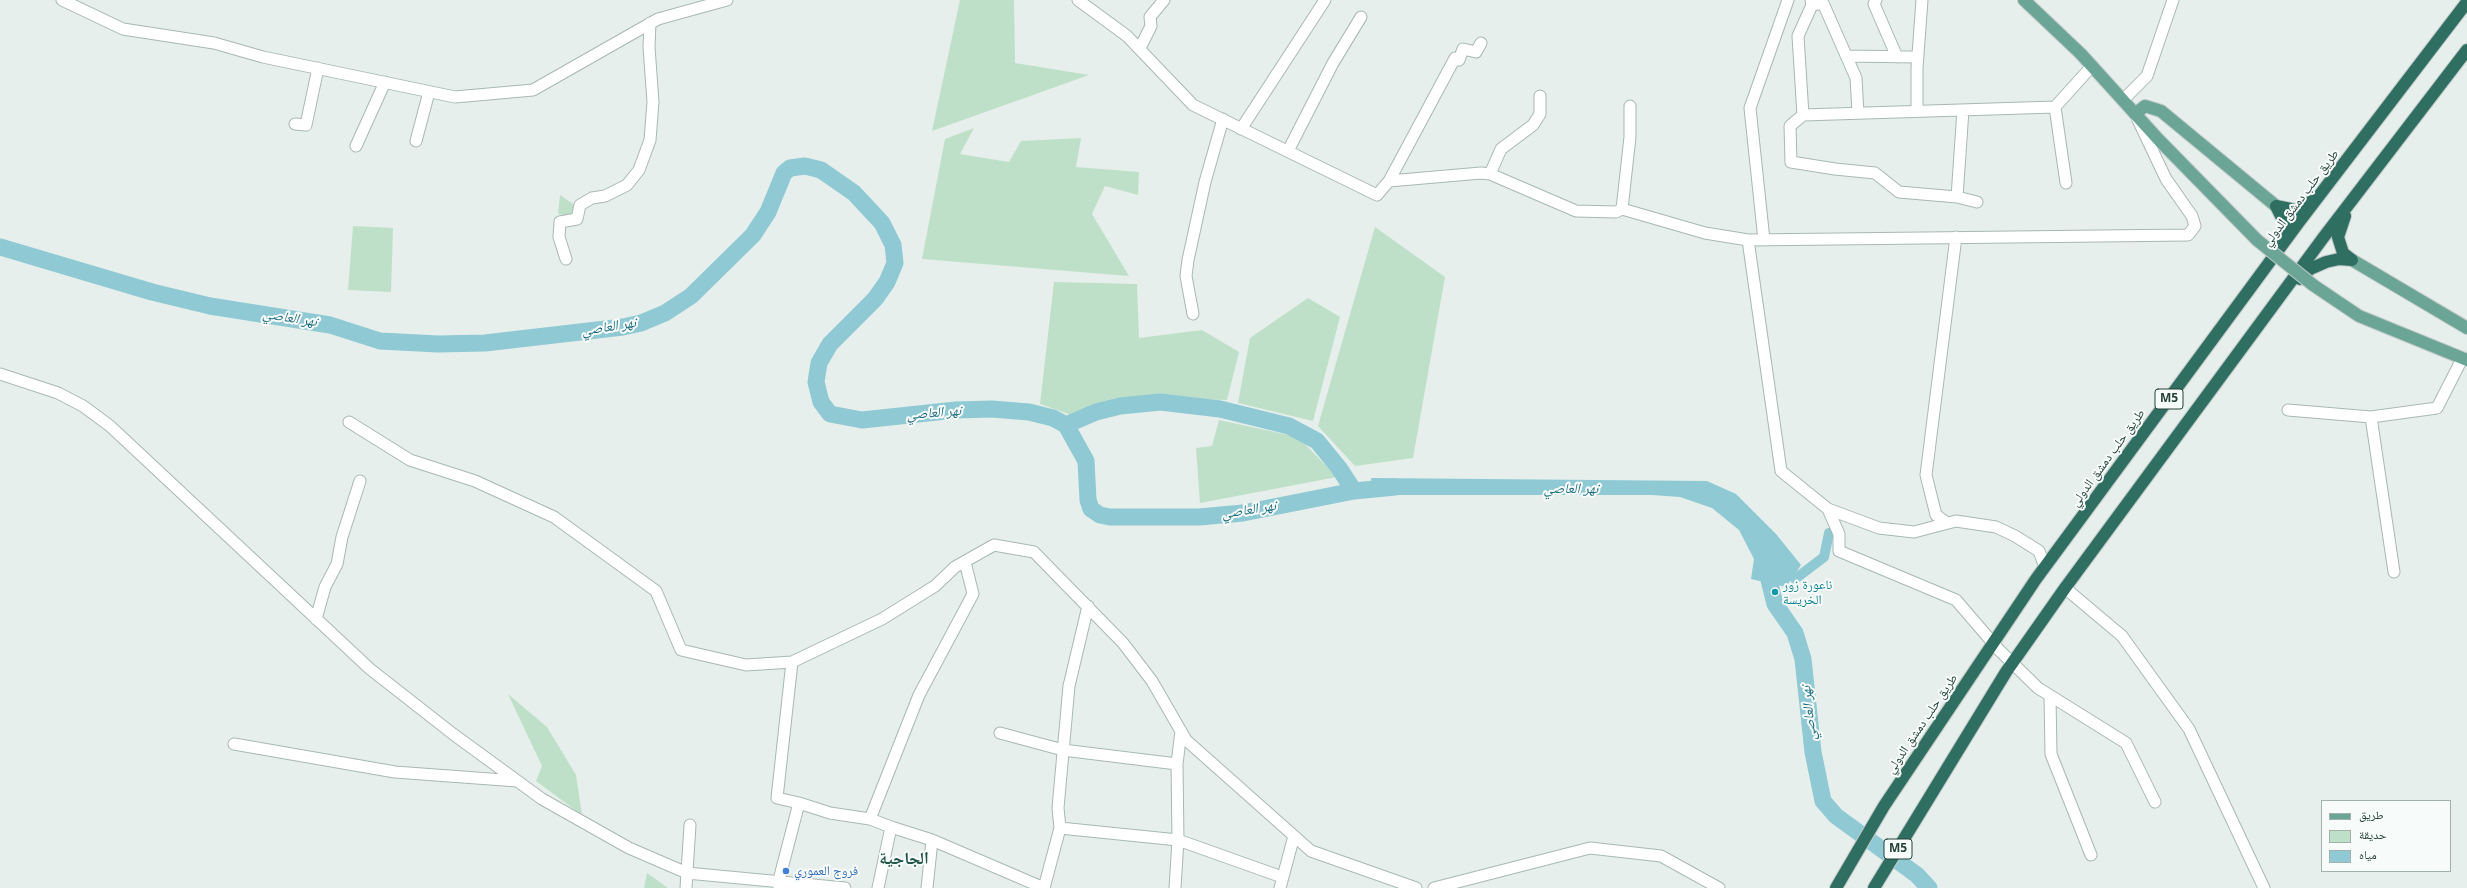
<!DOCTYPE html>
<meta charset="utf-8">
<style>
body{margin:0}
#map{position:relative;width:2467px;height:888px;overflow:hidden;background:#e6efeb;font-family:"Open Sans","Noto Naskh Arabic",sans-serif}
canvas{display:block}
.legend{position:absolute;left:2321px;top:800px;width:130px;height:72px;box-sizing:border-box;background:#f7fbf9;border:1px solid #a3b1ad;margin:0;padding:5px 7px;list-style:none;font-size:12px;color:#24423a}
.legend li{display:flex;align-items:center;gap:8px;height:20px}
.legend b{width:20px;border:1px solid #a3b1ad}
</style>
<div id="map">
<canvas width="2467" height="888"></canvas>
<ul class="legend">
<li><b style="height:5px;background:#6aa596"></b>طريق</li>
<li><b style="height:11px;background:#bfe0c8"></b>حديقة</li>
<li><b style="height:11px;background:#8ec9d4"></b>مياه</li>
</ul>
</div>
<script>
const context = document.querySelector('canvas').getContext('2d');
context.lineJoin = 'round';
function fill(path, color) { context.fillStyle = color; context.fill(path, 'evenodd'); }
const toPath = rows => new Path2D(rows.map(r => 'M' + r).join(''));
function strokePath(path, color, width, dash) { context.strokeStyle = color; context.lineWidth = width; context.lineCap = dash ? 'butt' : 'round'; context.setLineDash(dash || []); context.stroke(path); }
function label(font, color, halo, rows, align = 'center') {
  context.font = font + ' "Open Sans","Noto Naskh Arabic",sans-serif'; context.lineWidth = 4; context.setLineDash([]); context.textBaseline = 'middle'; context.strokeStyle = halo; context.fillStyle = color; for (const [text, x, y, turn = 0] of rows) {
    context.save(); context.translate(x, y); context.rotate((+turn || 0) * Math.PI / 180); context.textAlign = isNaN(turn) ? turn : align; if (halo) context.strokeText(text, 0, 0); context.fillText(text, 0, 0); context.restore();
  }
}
fill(toPath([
 [960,0,1014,0,1015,63,1089,75,932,131],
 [974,128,960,154,1009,162,1021,141,1081,138,1076,167,1139,172,1138,195,1105,186,1092,214,1129,276,922,259,945,139],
 [560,195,576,206,575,217,558,214],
 [353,226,393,228,391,292,348,290],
 [1375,227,1445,277,1413,458,1355,466,1318,426],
 [1054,282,1137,284,1139,338,1202,330,1239,352,1227,400,1115,398,1077,417,1040,404],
 [1308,298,1340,317,1313,421,1238,403,1250,338],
 [1219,420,1298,437,1337,477,1200,503,1196,448,1212,446],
 [508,694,547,727,576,775,582,815,536,781,542,766],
 [647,873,668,888,644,888]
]), '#bfe0c8');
fill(toPath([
 [1371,478,1707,481,1736,494,1776,534,1801,565,1786,587,1751,579,1754,559,1739,530,1712,508,1680,497,1652,495,1373,495]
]), '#8ec9d4');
strokePath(toPath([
 [1795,579,1824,557,1829,533]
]), '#8ec9d4', 10);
strokePath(toPath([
 [0,247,152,292,210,306,330,325,380,341,438,344,485,343,623,327,641,323,665,313,691,296,753,235,768,212,784,173,790,168,805,166,821,170,854,193,882,223,893,245,895,263,887,282,875,299,830,344,819,363,816,382,821,402,830,414,862,420,956,410,992,409,1029,412,1053,418,1066,425,1086,461,1088,500,1091,509,1100,515,1110,517,1199,517,1243,513,1354,491,1395,487],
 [1066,425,1096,412,1120,406,1160,402,1220,409,1289,426,1317,441,1339,468,1354,491],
 [1764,560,1775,604,1795,633,1803,659,1813,752,1823,801,1836,816,1917,875,1929,888]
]), '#8ec9d4', 17);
const minor = toPath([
 [62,0,123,29,214,43,263,57,455,97,533,90,658,19,727,0],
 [1078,0,1127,36,1193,105,1377,195,1389,181,1481,173,1490,174,1576,211,1616,212,1622,209,1705,233,1748,240,2188,235,2195,226,2192,216,2166,179,2138,120],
 [1811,0,1812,5,1798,36,1803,115,2055,107],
 [1876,0,1874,4,1897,57],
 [1812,5,1823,3,1856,78,1858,113],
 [1140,48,1151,26,1150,17,1164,0],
 [1846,56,1918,57],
 [2123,100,2147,76,2173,0],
 [1963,110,1957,197,1977,202],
 [1917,111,1917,68,1922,0],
 [1803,115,1790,126,1791,162,1835,169,1875,173,1899,192,1957,197],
 [295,124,306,125,318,68],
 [1241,129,1325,0],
 [416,141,429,92],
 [356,146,385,82],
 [1288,151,1333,63,1361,17],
 [1490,174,1501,149,1533,125,1540,114,1540,96],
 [1389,181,1455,58,1459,60,1463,49,1476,52,1481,43],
 [2066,183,2055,107,2092,66],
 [1622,209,1630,137,1630,106],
 [1748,240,1781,471,1828,509,1839,534,1839,551,1956,600,1999,650,2038,688,2126,743,2155,802],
 [1764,240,1750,108,1788,0],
 [566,259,559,237,560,222,577,219,580,205,592,198,605,196,627,185,639,170,650,140,653,102,649,47,650,23],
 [1193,314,1186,276,1188,260,1205,182,1223,119],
 [0,374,58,393,83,406,110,426,370,669,453,734,542,799,629,848,687,873,845,888],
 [2288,410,2371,417,2437,408,2462,359],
 [2371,417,2394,572],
 [349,422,410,460,475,481,554,517,656,591,681,650,746,665,792,662],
 [1828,509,1879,528,1914,532,1956,521,1996,527,2015,536,2039,551,2045,567],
 [1947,523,1936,515,1926,475,1956,237],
 [2065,588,2122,636,2189,729,2264,888],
 [316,619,325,587,337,564,342,537,360,481],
 [2050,696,2051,754,2091,855],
 [1000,733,1063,750,1177,764],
 [234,744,395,772,517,781],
 [799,803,830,813,870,819,891,827],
 [870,819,919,695,973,594,965,562],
 [1060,828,1058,808,1069,686,1088,606],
 [686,888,690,825],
 [779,888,779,880,799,803,777,798,792,662,882,619,935,586,955,567,994,545,1034,552,1123,643,1152,681,1186,740,1311,851,1416,888],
 [878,888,891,827,932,840,1044,888],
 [927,888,932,840],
 [1044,888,1060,828,1178,840,1282,877],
 [1175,888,1178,840,1177,764,1181,731],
 [1280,888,1294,836],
 [1434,888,1590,848,1661,856,1719,888]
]);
const major = toPath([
 [2024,0,2081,54,2158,139,2257,240],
 [2135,114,2145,106,2161,111,2276,206],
 [2352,260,2467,328],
 [2313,285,2359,316,2467,360]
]);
const highway = toPath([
 [2278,244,2283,234,2284,222,2276,206,2296,210,2312,201],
 [2300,279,2310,269,2326,262,2339,259,2352,260,2343,253,2338,237,2345,216],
 [1836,888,1884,806,2036,579,2299,222,2467,2],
 [1874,888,2006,672,2065,588,2323,238,2467,50]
]);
strokePath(minor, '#a8b8b2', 13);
strokePath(major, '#c2cac8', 14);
strokePath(highway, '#c2cac8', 14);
strokePath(minor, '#fff', 11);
strokePath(major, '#6aa596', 12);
strokePath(highway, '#2f6f62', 12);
const majorBridge = toPath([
 [2257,240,2313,285]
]);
strokePath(majorBridge, '#c2cac8', 14, []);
strokePath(majorBridge, '#6aa596', 12);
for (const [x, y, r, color] of [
 [1775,592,4,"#0f9aa8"],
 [786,871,4,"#3f7fe0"]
]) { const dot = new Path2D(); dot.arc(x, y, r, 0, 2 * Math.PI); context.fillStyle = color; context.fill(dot); strokePath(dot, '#f7fbf9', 1.5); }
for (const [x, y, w] of [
 [2169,399,28],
 [1898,849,28]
]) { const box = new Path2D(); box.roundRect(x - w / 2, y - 10, w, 20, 3); context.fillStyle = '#f7fbf9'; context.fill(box); strokePath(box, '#24423a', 1); }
label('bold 12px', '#24423a', null, [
 ["M5",2169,399],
 ["M5",1898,849]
]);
label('13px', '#24423a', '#f7fbf9', [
 ["طريق حلب دمشق الدولي",2301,198,-53],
 ["طريق حلب دمشق الدولي",2108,458,-54],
 ["طريق حلب دمشق الدولي",1922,724,-56]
]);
label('13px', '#0d838f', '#f7fbf9', [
 ["ناعورة زور",1783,585],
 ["الخريسة",1783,600]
], 'left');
label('13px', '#366cbe', '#f7fbf9', [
 ["فروج العموري",794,871]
], 'left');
label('italic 14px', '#1c6f80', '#f7fbf9', [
 ["نهر العاصي",290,318,9],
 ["نهر العاصي",609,327,-9],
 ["نهر العاصي",934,413,-5],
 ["نهر العاصي",1571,489],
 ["نهر العاصي",1249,510,-9],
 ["نهر العاصي",1809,713,-96]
]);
label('bold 17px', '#1f5548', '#f7fbf9', [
 ["الجاجية",904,859]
]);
</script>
